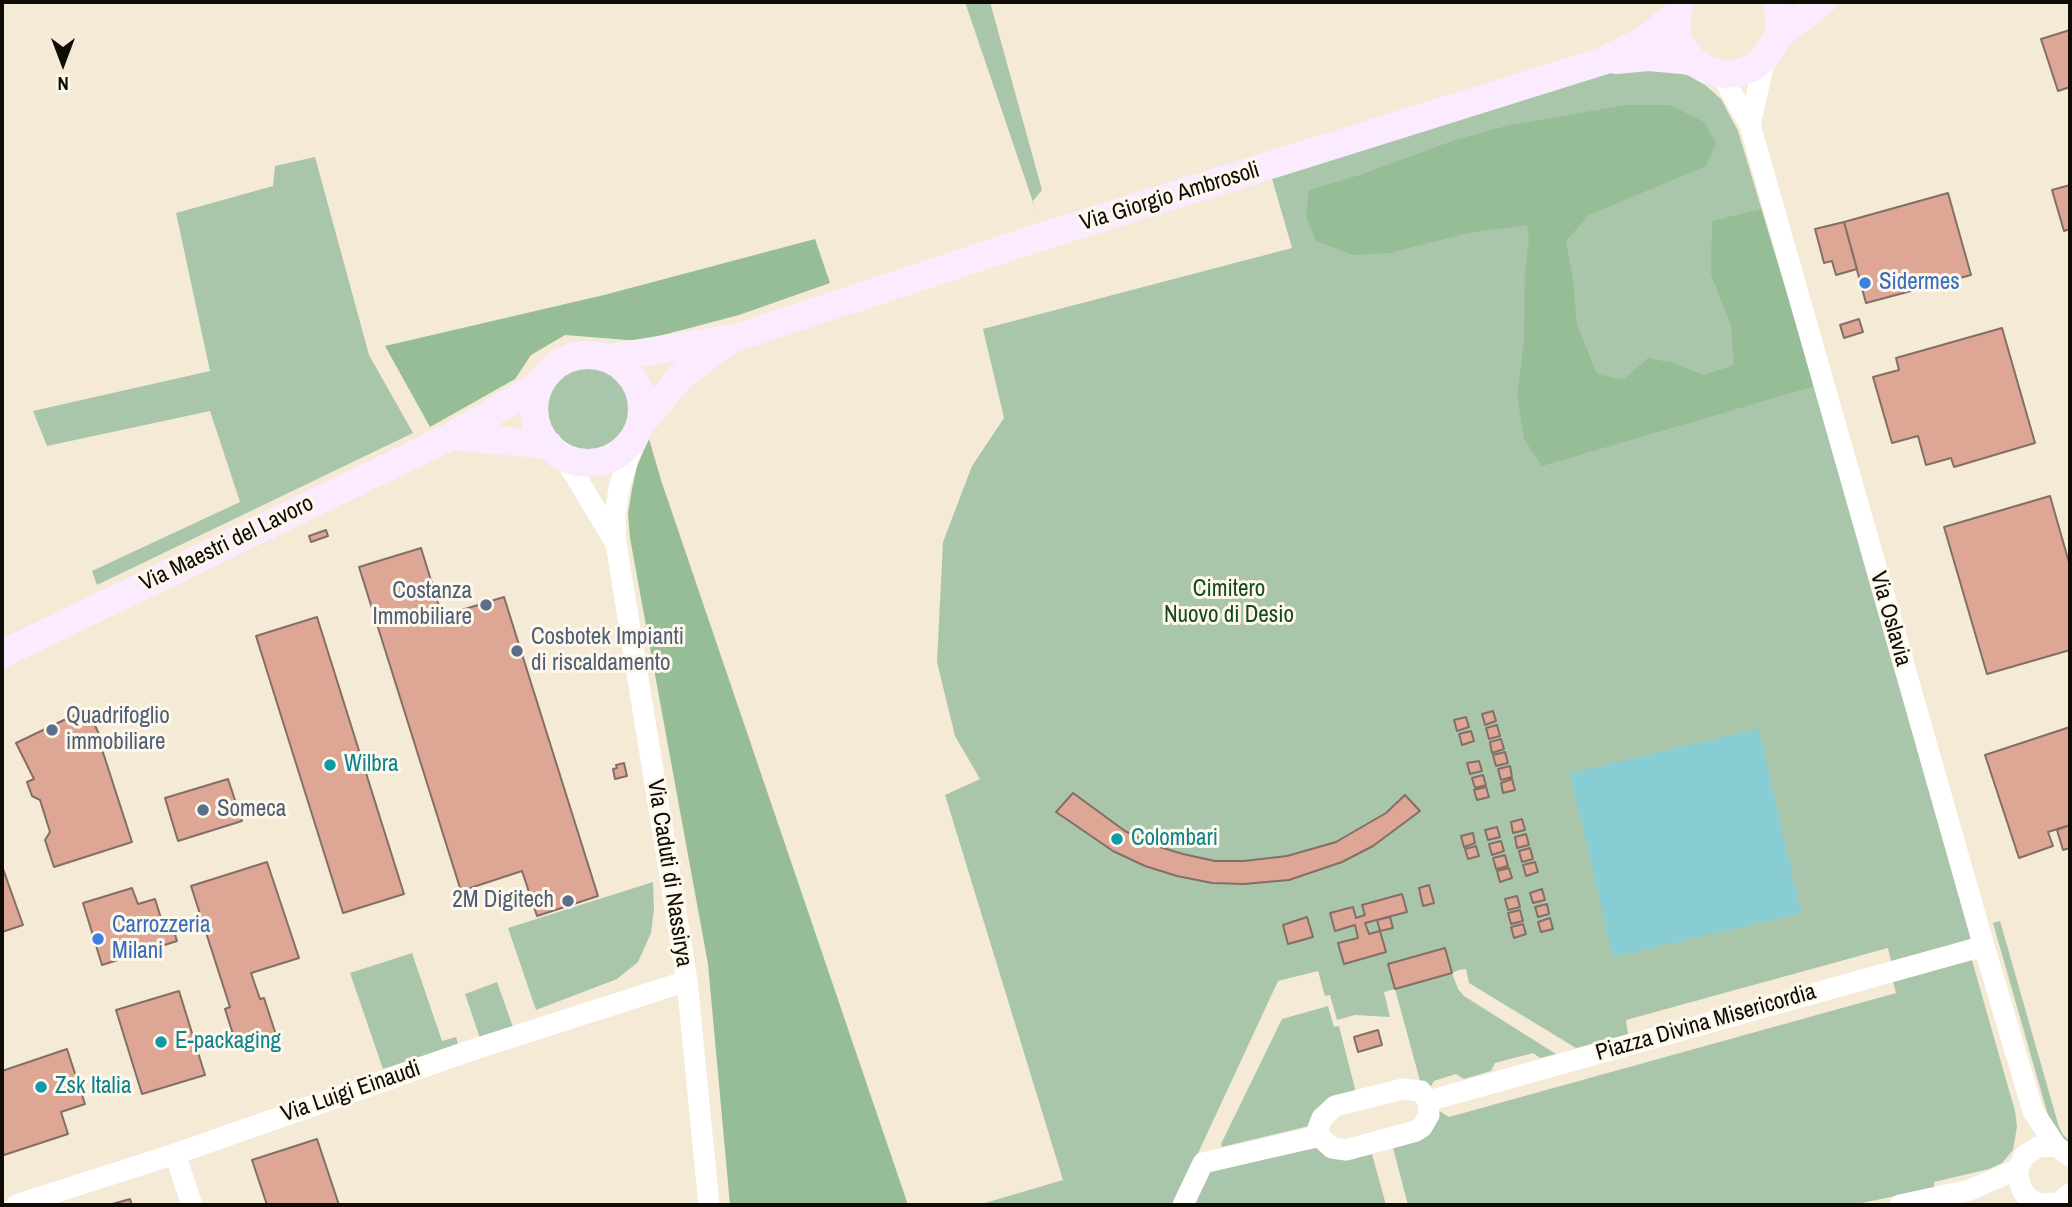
<!DOCTYPE html>
<style>
body{margin:0}
#map{position:relative;width:2072px;height:1207px;overflow:hidden;background:#f4ead6;font-family:"Archivo Narrow",sans-serif}
canvas{display:block}
.frame{position:absolute;inset:0;border:4px solid #0f0c06;pointer-events:none}
.north{position:absolute;left:28px;top:28px;width:70px;height:70px;-webkit-text-stroke:5px #fef8ec;paint-order:stroke;rotate:180deg;font-size:19px;font-weight:700;line-height:28px;text-align:center;color:#0f0c06}
.north::after{content:'';display:block;margin:auto;width:24px;height:32px;background:#0f0c06;clip-path:polygon(50% 0,100% 100%,50% 72%,0 100%)}
</style>
<div id="map">
<canvas width="2072" height="1207"></canvas>
<div class="frame"></div>
<div class="north">N</div>
</div>
<script>
const context = document.querySelector('canvas').getContext('2d');
context.lineJoin = 'round';
function fill(path, color) { context.fillStyle = color; context.fill(path, 'evenodd'); }
const toPath = rows => new Path2D(rows.map(r => 'M' + r).join(''));
function strokePath(path, color, width, dash) { context.strokeStyle = color; context.lineWidth = width; context.lineCap = dash ? 'butt' : 'round'; context.setLineDash(dash || []); context.stroke(path); }
function label(font, color, halo, rows, align = 'center') {
  context.font = font + ' "Archivo Narrow",sans-serif'; context.lineWidth = 6; context.setLineDash([]); context.textBaseline = 'middle'; context.strokeStyle = halo; context.fillStyle = color; for (const [text, x, y, turn = 0] of rows) {
    context.save(); context.translate(x, y); context.rotate((+turn || 0) * Math.PI / 180); context.textAlign = isNaN(turn) ? turn : align; if (halo) context.strokeText(text, 0, 0); context.fillText(text, 0, 0); context.restore();
  }
}
fill(toPath([
 [965,2,990,2,1042,190,1033,201,1037,214],
 [1619,68,1670,70,1687,75,1705,85,1721,99,1738,131,1815,386,1971,940,1891,961,1888,948,1626,1020,1628,1034,1576,1048,1469,983,1466,969,1459,970,1452,973,1458,989,1464,996,1556,1054,1540,1058,1533,1053,1495,1063,1491,1071,1464,1079,1456,1074,1434,1081,1430,1088,1422,1088,1395,989,1384,992,1390,1017,1355,1015,1337,1020,1330,995,1325,996,1318,971,1278,981,1174,1205,978,1205,1063,1180,945,795,980,779,955,736,937,662,943,542,972,466,1004,418,983,329,1292,248,1271,175],
 [315,157,369,355,413,433,97,585,92,571,240,502,210,411,47,446,33,411,210,371,176,213,273,186,275,166],
 '548 409a41 41 0 1 1 82 0a41 41 0 1 1-82 0Z',
 [653,882,654,909,651,933,638,962,617,979,536,1010,508,928],
 [2000,921,2059,1127,2063,1135,2070,1141,2070,1150,2053,1133,1993,923],
 [412,953,442,1041,456,1037,458,1044,383,1069,350,973],
 [1971,957,2015,1111,2017,1127,2013,1150,2002,1163,1989,1169,1934,1182,1934,1188,1852,1205,1408,1205,1393,1148,1418,1141,1435,1108,1449,1117,1896,993,1892,978],
 [497,982,513,1027,480,1038,465,994],
 [1328,1006,1334,1027,1339,1026,1356,1093,1309,1126,1222,1147,1221,1144,1282,1019],
 [1316,1148,1346,1160,1372,1154,1386,1205,1193,1205,1208,1172]
]), '#aac6aa');
fill(toPath([
 [1626,105,1670,105,1704,122,1716,143,1706,166,1589,215,1566,241,1573,278,1577,325,1597,374,1623,380,1648,358,1673,363,1704,375,1734,365,1731,326,1711,274,1712,221,1761,209,1815,386,1542,466,1524,439,1517,396,1524,341,1525,269,1529,240,1527,225,1468,233,1389,253,1353,255,1316,241,1306,216,1309,190,1363,174,1455,140,1510,125],
 [815,239,830,283,739,315,640,341,565,335,531,355,515,379,430,427,385,346,604,295],
 [649,439,661,480,908,1205,730,1205,708,964,630,538,628,514,632,489,637,466]
]), '#96bd96');
fill(toPath([
 [1759,729,1801,913,1613,957,1570,773]
]), '#89cdd4');
const building = toPath([
 [2070,30,2070,87,2058,91,2041,39,2070,30],
 [2070,185,2070,229,2064,231,2052,190,2070,185],
 [1948,193,1971,275,1866,303,1844,222,1948,193],
 [1844,222,1857,269,1836,275,1832,261,1824,263,1815,229,1844,222],
 [1859,319,1863,332,1844,338,1840,325,1859,319],
 [2002,328,2035,443,1954,467,1951,458,1926,465,1918,436,1892,443,1873,377,1899,370,1896,358,2002,328],
 [2050,496,2070,566,2070,650,1987,674,1944,527,2050,496],
 [326,530,328,536,311,542,309,536,326,530],
 [421,548,442,616,504,597,598,896,537,916,522,871,461,891,359,567,421,548],
 [317,617,404,894,343,913,256,636,317,617],
 [87,709,100,736,98,737,132,842,54,867,45,840,50,832,40,800,32,796,27,782,34,779,16,743,87,709],
 [1493,711,1496,721,1485,725,1482,714,1493,711],
 [1466,717,1469,727,1457,731,1454,720,1466,717],
 [1497,725,1500,736,1489,739,1486,728,1497,725],
 [2070,727,2070,825,2048,832,2053,846,2019,858,1985,755,2070,727],
 [1471,731,1474,741,1462,745,1459,734,1471,731],
 [1501,739,1504,749,1492,753,1490,742,1501,739],
 [1505,752,1508,763,1496,766,1493,755,1505,752],
 [1479,761,1482,771,1470,774,1467,763,1479,761],
 [624,763,627,776,615,779,613,769,617,768,616,765,624,763],
 [1510,766,1512,777,1501,780,1498,769,1510,766],
 [1483,775,1486,785,1475,788,1472,778,1483,775],
 [228,779,242,821,178,841,165,798,228,779],
 [1512,779,1515,790,1503,793,1501,783,1512,779],
 [1486,787,1489,797,1477,800,1474,790,1486,787],
 [1073,793,1125,831,1153,845,1183,854,1215,861,1244,861,1287,856,1336,842,1386,813,1405,795,1420,811,1373,846,1342,862,1289,880,1244,884,1212,883,1177,876,1145,866,1113,851,1056,812,1073,793],
 [1522,819,1525,830,1513,833,1511,822,1522,819],
 [2070,825,2070,848,2063,850,2057,830,2070,825],
 [1497,827,1500,837,1488,840,1485,830,1497,827],
 [1473,833,1475,843,1464,847,1461,836,1473,833],
 [1526,834,1529,845,1517,848,1515,837,1526,834],
 [1501,841,1504,851,1492,855,1489,844,1501,841],
 [1476,846,1479,856,1468,859,1465,849,1476,846],
 [1530,848,1533,859,1522,862,1519,851,1530,848],
 [1505,855,1508,866,1496,869,1493,858,1505,855],
 [267,862,299,958,251,973,260,999,264,998,276,1035,237,1047,225,1009,230,1007,191,886,267,862],
 [1535,862,1538,872,1526,876,1523,865,1535,862],
 [2,866,23,925,2,932,2,866],
 [1509,868,1512,878,1500,882,1497,871,1509,868],
 [1429,885,1434,903,1423,906,1419,888,1429,885],
 [132,888,138,904,155,899,164,928,172,925,177,941,102,965,83,903,132,888],
 [1542,889,1545,900,1533,903,1530,893,1542,889],
 [1402,894,1407,912,1365,923,1369,934,1380,931,1386,952,1344,964,1338,943,1358,938,1355,925,1335,931,1330,913,1353,907,1356,918,1365,915,1362,905,1402,894],
 [1517,896,1520,907,1508,910,1505,899,1517,896],
 [1547,904,1549,914,1538,917,1535,907,1547,904],
 [1520,910,1523,921,1511,924,1508,913,1520,910],
 [1307,917,1313,937,1288,944,1283,925,1307,917],
 [1390,917,1393,928,1380,931,1377,920,1390,917],
 [1550,918,1553,929,1541,932,1538,922,1550,918],
 [1523,924,1526,934,1514,938,1511,927,1523,924],
 [1445,948,1452,973,1395,989,1388,964,1445,948],
 [179,991,205,1075,142,1094,116,1010,179,991],
 [1378,1030,1382,1045,1358,1052,1354,1037,1378,1030],
 [67,1049,85,1104,61,1112,68,1134,4,1155,2,1149,2,1071,67,1049],
 [317,1139,339,1205,267,1205,252,1160,317,1139],
 [130,1199,132,1205,109,1205,130,1199]
]);
fill(building, '#dda695');
strokePath(building, '#836e68', 2);
strokePath(toPath([
 [1721,74,1750,125,1984,946,2033,1111,2056,1146],
 [1750,125,1765,58],
 [636,435,619,488,615,516,616,543,687,981,709,1205],
 [564,457,615,542],
 [1403,1089,1421,1091,1428,1101,1429,1115,1422,1127,1416,1131,1346,1150,1332,1148,1319,1136,1318,1128,1322,1118,1335,1106,1403,1089],
 [1428,1101,1984,946],
 [175,1154,192,1205],
 [2070,1156,2056,1146,2038,1147,2024,1156,2018,1169,2018,1177,2023,1192,2030,1199,2040,1204,2059,1203,2070,1194],
 [16,1205,175,1154,469,1051,687,981],
 [1183,1205,1203,1163,1319,1136],
 [1900,1205,1970,1190,2018,1169]
]), '#fff', 21);
strokePath(toPath([
 [1680,2,1676,15,1678,40,1693,61,1706,69,1721,74,1737,73,1752,68,1765,58,1778,36,1780,18,1776,2],
 [1778,36,1822,2],
 [1616,60,1649,57,1693,61],
 '534 409a54 54 0 1 1 108 0a54 54 0 1 1-108 0Z',
 [609,358,739,337,1034,239,1603,61,1642,41,1676,15],
 [640,425,681,376,714,351,729,342],
 [452,436,549,445],
 [2,654,452,436,540,384]
]), '#faebfe', 28);
for (const [x, y, r, color] of [
 [1865,283,7,"#3f7fe0"],
 [486,605,7,"#5c6f8a"],
 [517,651,7,"#5c6f8a"],
 [52,730,7,"#5c6f8a"],
 [330,765,7,"#0f9aa8"],
 [203,810,7,"#5c6f8a"],
 [1117,839,7,"#0f9aa8"],
 [568,901,7,"#5c6f8a"],
 [98,939,7,"#3f7fe0"],
 [161,1042,7,"#0f9aa8"],
 [41,1087,7,"#0f9aa8"]
]) { const dot = new Path2D(); dot.arc(x, y, r, 0, 2 * Math.PI); context.fillStyle = color; context.fill(dot); strokePath(dot, '#fef8ec', 2.5); }
label('23px', '#0f0c06', '#fef8ec', [
 ["Via Giorgio Ambrosoli",1170,197,-17],
 ["Via Maestri del Lavoro",227,544,-26],
 ["Via Oslavia",1890,619,74],
 ["Via Caduti di Nassirya",669,873,81],
 ["Piazza Divina Misericordia",1706,1023,-16],
 ["Via Luigi Einaudi",351,1092,-19]
]);
label('23px', '#366cbe', '#fef8ec', [
 ["Sidermes",1879,283],
 ["Carrozzeria",112,926],
 ["Milani",112,952]
], 'left');
label('23px', '#124b18', '#fef8ec', [
 ["Cimitero",1229,590],
 ["Nuovo di Desio",1229,616]
]);
label('23px', '#4e5e75', '#fef8ec', [
 ["Costanza",472,592,"right"],
 ["Immobiliare",472,618,"right"],
 ["Cosbotek Impianti",531,638],
 ["di riscaldamento",531,664],
 ["Quadrifoglio",66,717],
 ["immobiliare",66,743],
 ["Someca",217,810],
 ["2M Digitech",554,901,"right"]
], 'left');
label('23px', '#0d838f', '#fef8ec', [
 ["Wilbra",344,765],
 ["Colombari",1131,839],
 ["E-packaging",175,1042],
 ["Zsk Italia",55,1087]
], 'left');
</script>
